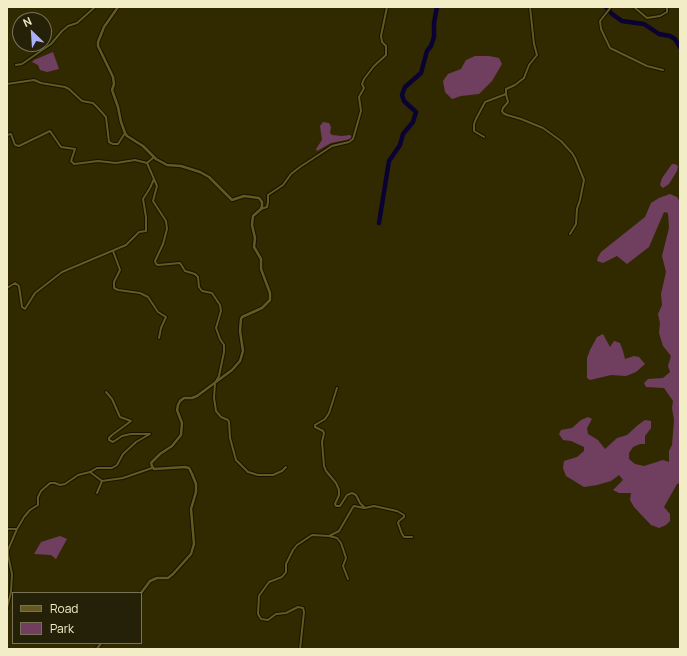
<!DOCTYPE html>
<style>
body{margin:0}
#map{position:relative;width:687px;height:656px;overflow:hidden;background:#312a00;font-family:Manrope,sans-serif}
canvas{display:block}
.frame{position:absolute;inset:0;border:8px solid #f3edc7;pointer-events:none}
.legend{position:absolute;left:12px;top:592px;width:130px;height:52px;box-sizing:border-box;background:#252108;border:1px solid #777354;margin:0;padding:5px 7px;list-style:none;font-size:12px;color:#f3edc7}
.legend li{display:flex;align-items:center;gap:8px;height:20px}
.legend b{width:20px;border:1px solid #777354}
.north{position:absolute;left:12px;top:12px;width:40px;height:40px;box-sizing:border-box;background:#252108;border:1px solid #777354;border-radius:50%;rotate:335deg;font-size:11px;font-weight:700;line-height:16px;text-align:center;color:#f3edc7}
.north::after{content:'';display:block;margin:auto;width:14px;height:18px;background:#aab0fb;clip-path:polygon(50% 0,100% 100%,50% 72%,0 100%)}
</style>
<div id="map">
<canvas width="687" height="656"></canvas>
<div class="frame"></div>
<ul class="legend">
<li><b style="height:5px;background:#645a1f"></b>Road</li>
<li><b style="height:11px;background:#703f60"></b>Park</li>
</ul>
<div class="north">N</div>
</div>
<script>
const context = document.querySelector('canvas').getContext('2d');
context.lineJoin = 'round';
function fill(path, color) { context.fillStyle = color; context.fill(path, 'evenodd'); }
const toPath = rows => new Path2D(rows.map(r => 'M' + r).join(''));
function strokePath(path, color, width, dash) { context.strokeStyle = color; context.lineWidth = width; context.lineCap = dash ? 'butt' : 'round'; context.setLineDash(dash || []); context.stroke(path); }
fill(toPath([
 [53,52,59,69,47,72,40,70,38,65,32,62,34,60],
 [475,56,489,56,499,58,502,64,492,81,479,94,461,96,452,99,445,92,443,81,448,74,461,69,466,60],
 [323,122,329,123,331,127,330,133,332,135,342,136,350,135,352,137,351,139,331,143,317,151,316,149,322,140,320,126],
 [672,164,675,164,678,166,677,171,669,184,663,188,660,185,662,178],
 [670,194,677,197,680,202,680,483,677,484,664,507,670,514,670,521,666,525,659,528,651,525,634,507,630,500,631,493,619,493,613,490,623,480,619,475,611,481,597,485,584,487,566,476,563,468,564,461,577,457,584,451,584,447,571,441,563,440,559,434,561,430,572,428,581,420,588,417,592,419,587,428,588,434,598,440,605,449,617,438,627,435,638,425,645,420,651,421,651,428,645,436,645,444,640,444,633,447,629,453,629,459,635,464,644,466,663,460,669,462,669,451,672,445,674,420,672,408,673,401,664,388,646,387,644,383,648,379,663,378,670,372,668,366,671,356,663,346,659,333,660,323,658,314,662,305,661,294,666,272,662,256,669,228,668,213,664,212,649,247,627,264,617,256,603,263,597,261,598,257,601,252,645,217,651,203,659,198],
 [603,334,610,347,614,341,620,343,623,351,625,359,634,356,639,357,645,364,636,372,626,376,611,375,590,380,587,378,587,358,590,350,597,337],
 [60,536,67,539,56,559,51,555,34,554,41,542]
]), '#703f60');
strokePath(toPath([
 [606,7,612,14,622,21,644,24,659,34,670,36,675,39,680,47],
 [379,223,389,161,400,145,403,134,413,122,416,112,404,101,402,95,405,87,421,73,427,51,431,46,434,37,434,23,437,7]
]), '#0b0234', 4.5);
const minor = toPath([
 [530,7,534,44,537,55,529,65,524,78,515,85,506,89,506,94,508,102,503,108,502,111,503,113,507,115,521,119,543,128,561,141,572,153,575,158,584,180,580,200,577,209,576,224,570,234],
 [611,7,600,21,601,29,610,48,647,66,663,70],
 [634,7,647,18,660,16,667,12,667,7],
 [16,65,22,64,51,44,62,31,68,26,77,23,95,7],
 [7,84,34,80,41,83,65,87,69,89,82,101,93,103,98,108,106,117,109,142,113,144,118,144,125,133],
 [7,135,11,134,15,145,19,146,50,131,61,147,75,149,71,161,74,164,98,161,116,163,135,160,147,163,154,157],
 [484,137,474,131,474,124,476,119,485,102,506,94],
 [154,179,157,186,153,201,166,221,167,229,163,244,155,261,156,264,158,265,180,263,185,271,195,274,198,277,199,287,202,291,212,293,220,305,221,311,216,328,220,339,224,345,224,352,219,376,215,383,214,398,216,411,221,417,228,420,229,422,230,438,236,460,248,472,258,475,273,475,282,471,286,467],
 [261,209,267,207,268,202,268,195,283,185,291,174,300,167,332,146,349,142,353,139,361,111,359,97,364,88,362,84,364,79,374,66,386,55,386,46,382,42,381,36,387,7],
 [113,251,120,270,114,282,114,288,118,290,140,293,148,297,158,312,166,317,161,328,159,338],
 [7,288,15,283,19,286,22,307,25,309,35,293,62,272,126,245,139,232,146,231,146,217,143,199,150,188,154,179,147,163],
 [337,388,329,413,325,419,315,425,315,427,323,431,324,433,322,442,324,466,326,471,336,483,339,490,339,495,335,504,336,506,340,506,347,495,352,493,356,495,360,503,365,508,374,506,397,511,404,515,404,517,399,521,398,523,402,534,404,537,412,537],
 [90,472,102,481,123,478,152,468],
 [97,493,102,481],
 [7,529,17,529],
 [329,536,339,531,353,507,354,506,364,508],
 [7,608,11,592,12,574,8,555,8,550,17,529,24,517,30,510,38,505,38,497,41,491,50,483,55,483,60,485,65,484,78,475,90,472,97,468,112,468,117,465,123,454,136,442,150,434,131,434,122,436,113,442,109,440,109,438,112,435,131,421,120,417,112,399,106,392],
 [300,649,304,612,303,608,298,607,286,613,276,614,268,620,261,619,258,614,259,596,261,593,269,582,282,577,286,572,286,564,293,550,297,545,312,535,329,536,337,538,341,543,346,558,343,566,348,579]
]);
const tertiary = toPath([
 [118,7,104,27,98,42,98,46,113,77,114,84,112,90,118,107,121,122,125,133,127,136,143,146,156,159,167,165,181,166,200,172,209,177,232,200,244,196,259,198,262,202,262,206,261,209,253,216,252,225,255,238,254,247,261,259,261,269,270,293,270,300,262,308,242,317,241,319,240,331,243,351,240,361,232,370,197,396,192,398,184,398,180,401,178,405,177,410,182,423,181,435,172,446,160,454,151,463,152,466,154,469,185,467,189,468,192,474,196,484,196,492,191,509,194,544,191,554,173,574,168,578,157,578,150,581,141,593],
 [97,649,101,643]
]);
strokePath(minor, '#171300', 4);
strokePath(tertiary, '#171300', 4.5);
strokePath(minor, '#645a1f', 2);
strokePath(tertiary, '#645a1f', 2.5);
</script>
